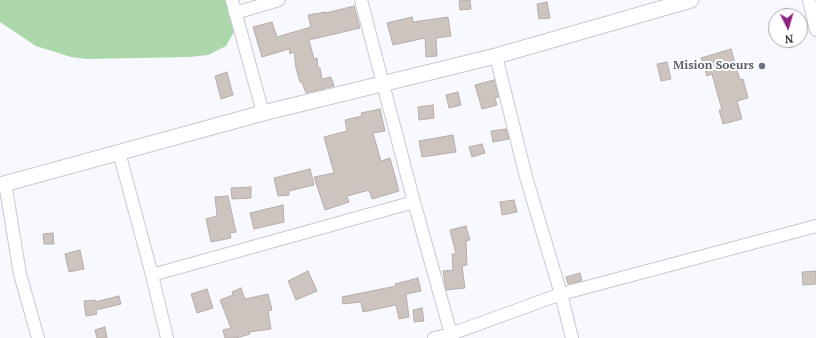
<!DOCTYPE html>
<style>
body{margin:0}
#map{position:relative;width:816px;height:338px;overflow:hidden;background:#f8f9fe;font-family:"PT Serif",serif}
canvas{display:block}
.north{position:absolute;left:768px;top:8px;width:40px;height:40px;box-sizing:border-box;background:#fff;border:1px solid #a8a9aa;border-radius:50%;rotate:175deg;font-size:11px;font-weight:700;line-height:16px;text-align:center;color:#26272a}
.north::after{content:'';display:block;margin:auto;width:14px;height:18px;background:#8e2184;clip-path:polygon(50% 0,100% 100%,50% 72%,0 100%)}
</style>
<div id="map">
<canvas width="816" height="338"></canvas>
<div class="north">N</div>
</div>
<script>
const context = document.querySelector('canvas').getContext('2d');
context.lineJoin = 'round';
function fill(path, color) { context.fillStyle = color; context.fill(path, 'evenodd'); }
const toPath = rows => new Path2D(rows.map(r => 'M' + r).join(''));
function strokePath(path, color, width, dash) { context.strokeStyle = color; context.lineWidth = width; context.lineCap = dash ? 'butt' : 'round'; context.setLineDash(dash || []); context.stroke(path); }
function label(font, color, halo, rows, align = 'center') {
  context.font = font + ' "PT Serif",serif'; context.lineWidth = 4; context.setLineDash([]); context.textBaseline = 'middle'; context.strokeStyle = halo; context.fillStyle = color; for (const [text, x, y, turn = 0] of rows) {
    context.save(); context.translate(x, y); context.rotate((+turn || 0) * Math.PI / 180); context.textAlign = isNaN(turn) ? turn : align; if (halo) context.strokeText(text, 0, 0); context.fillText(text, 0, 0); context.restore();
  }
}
fill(toPath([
 [0,0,232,0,234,32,226,46,208,55,190,57,87,59,71,57,36,46,0,22]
]), '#acd7ab');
const building = toPath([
 [470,0,471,9,460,10,459,1,470,0],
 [547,2,550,18,539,19,537,4,547,2],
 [354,6,360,28,309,40,314,59,317,58,318,68,320,68,322,79,331,77,334,86,306,93,302,82,300,82,296,68,294,52,290,54,289,49,262,57,253,27,272,22,277,37,311,27,308,15,326,12,326,13,354,6],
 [412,17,413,22,448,17,451,36,436,38,437,56,426,57,425,38,393,45,387,23,412,17],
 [731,49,740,80,743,79,748,98,737,101,742,119,723,124,719,110,722,110,712,74,707,76,701,58,731,49],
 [667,62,671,79,661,81,657,64,667,62],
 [227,72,233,95,221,99,215,76,227,72],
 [494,80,499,97,495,98,497,105,482,109,475,85,494,80],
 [458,92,461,105,449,108,446,95,458,92],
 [433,105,434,118,419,120,418,107,433,105],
 [380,109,385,131,373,133,381,161,390,158,399,191,372,199,369,190,347,196,349,202,325,210,314,177,334,173,324,137,347,131,345,120,362,116,361,113,380,109],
 [506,129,509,139,493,142,491,131,506,129],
 [453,135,456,152,422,157,419,141,453,135],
 [482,144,485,153,472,157,469,147,482,144],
 [310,169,314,185,289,191,289,195,278,196,274,178,310,169],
 [251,187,251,198,232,199,231,188,251,187],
 [228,196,236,232,230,233,231,238,211,242,206,219,217,216,215,197,228,196],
 [514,200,517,212,502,215,500,202,514,200],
 [283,205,284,222,254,229,250,213,283,205],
 [466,226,470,240,466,241,467,265,462,266,465,288,446,290,443,271,453,270,452,254,456,254,450,230,466,226],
 [53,233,54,244,44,244,43,234,53,233],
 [80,250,84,269,69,272,65,254,80,250],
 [308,271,317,291,296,300,288,281,308,271],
 [816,271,816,284,803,285,802,272,816,271],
 [580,273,582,281,568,284,566,277,580,273],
 [418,278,421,291,406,294,409,317,399,319,396,305,363,312,361,302,343,304,342,297,396,286,395,284,418,278],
 [241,288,245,299,268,294,272,310,268,311,271,329,249,332,250,334,236,338,225,338,223,330,231,328,220,300,233,295,232,292,241,288],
 [207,289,213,308,197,313,191,294,207,289],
 [119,296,121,304,96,310,97,314,86,316,84,301,95,300,95,302,119,296],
 [422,308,424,321,414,322,413,310,422,308],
 [105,327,107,338,97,338,95,330,105,327]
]);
fill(building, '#cdc4c0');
strokePath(building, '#b6ada9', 1);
const minor = toPath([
 [232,0,263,113],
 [361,0,414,202,451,334],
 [809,0,816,30],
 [235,13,279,0],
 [496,56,526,177,561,294,572,338],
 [119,152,152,275,167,338],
 [5,183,20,274,38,338],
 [152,275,414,202],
 [434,338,451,334,561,294,816,226]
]);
const tertiary = toPath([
 [0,185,263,113,496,56,691,0]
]);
strokePath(minor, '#c8c9d1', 14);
strokePath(tertiary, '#c8c9d1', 17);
strokePath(minor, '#fff', 12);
strokePath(tertiary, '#fff', 15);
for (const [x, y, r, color] of [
 [762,66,4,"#6b7280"]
]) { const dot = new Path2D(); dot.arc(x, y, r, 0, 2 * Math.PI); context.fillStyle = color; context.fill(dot); strokePath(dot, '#fff', 1.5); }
label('bold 12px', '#5b616d', '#fff', [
 ["Mision Soeurs",754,66]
], 'right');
</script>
